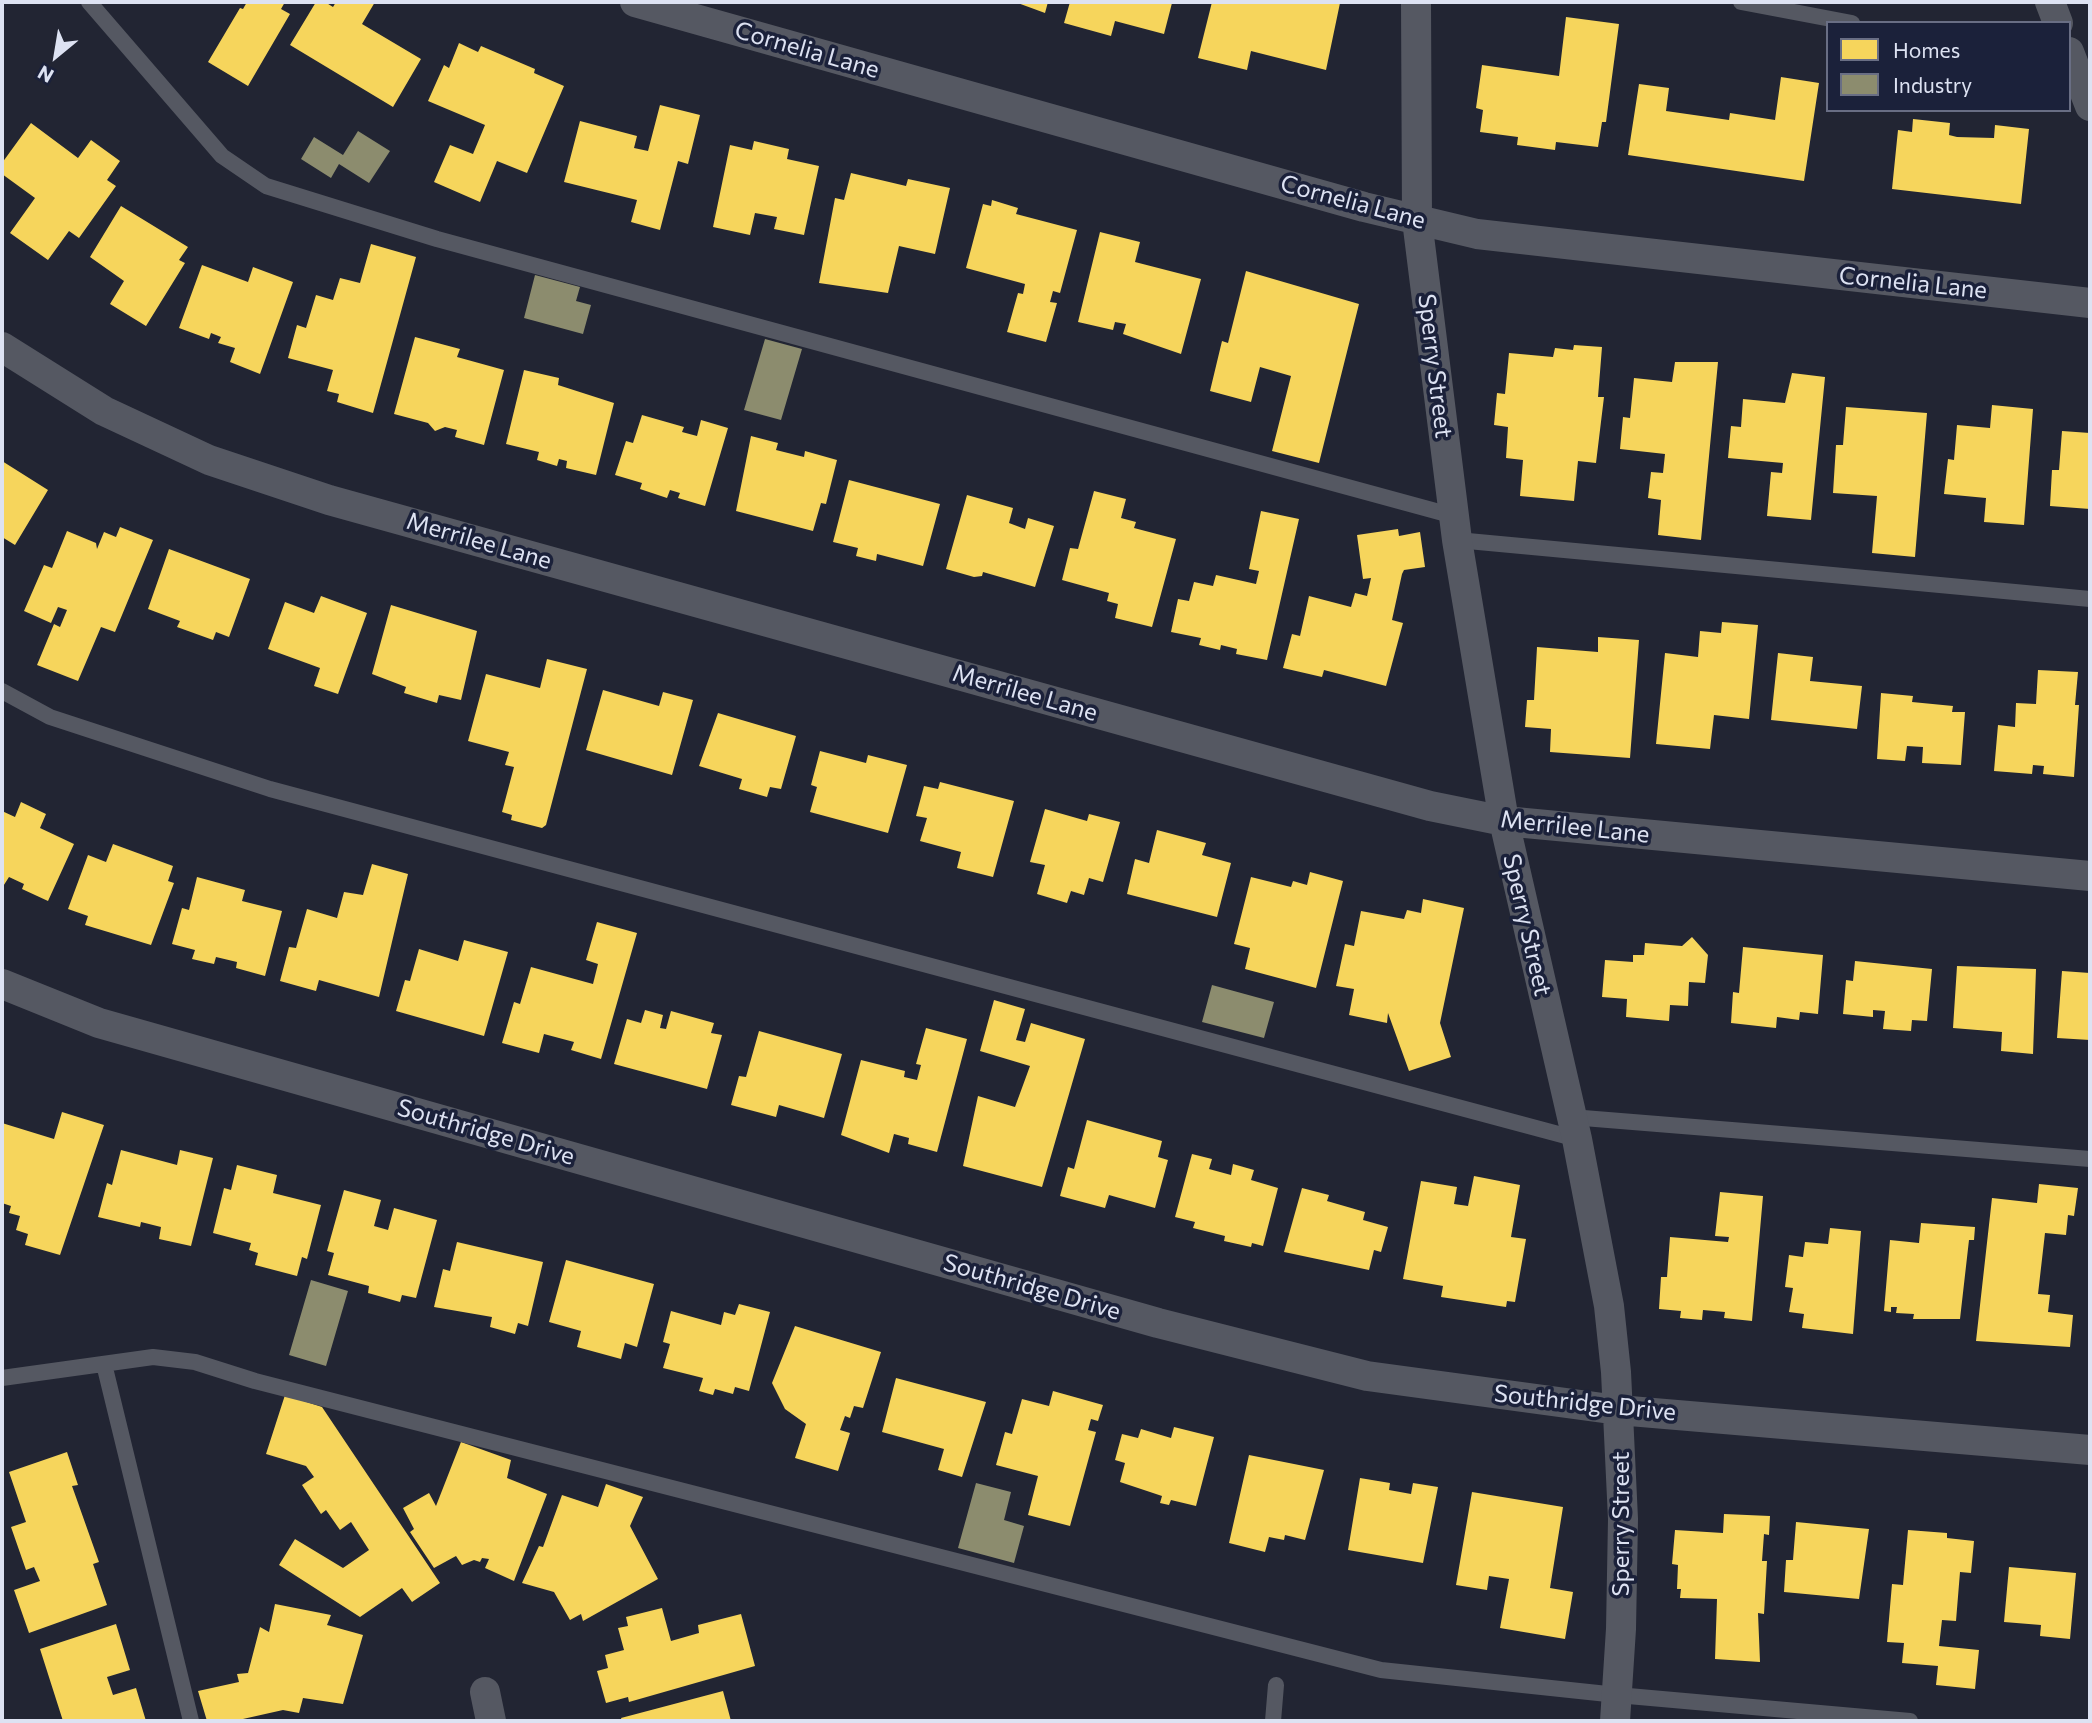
<!DOCTYPE html>
<style>
body{margin:0}
#map{position:relative;width:2092px;height:1723px;overflow:hidden;background:#222533;font-family:Commissioner,sans-serif}
canvas{display:block}
.frame{position:absolute;inset:0;border:4px solid #dde2f2;pointer-events:none}
.legend{position:absolute;left:1826px;top:21px;width:245px;height:91px;box-sizing:border-box;background:#1b213a;border:2px solid #696e84;margin:0;padding:9px 12px;list-style:none;font-size:21px;color:#dde2f2}
.legend li{display:flex;align-items:center;gap:14px;height:35px}
.legend b{width:35px;border:2px solid #696e84}
.north{position:absolute;left:21px;top:21px;width:70px;height:70px;-webkit-text-stroke:5px #1b213a;paint-order:stroke;rotate:210deg;font-size:19px;font-weight:700;line-height:28px;text-align:center;color:#dde2f2}
.north::after{content:'';display:block;margin:auto;width:24px;height:32px;background:#dde2f2;clip-path:polygon(50% 0,100% 100%,50% 72%,0 100%)}
</style>
<div id="map">
<canvas width="2092" height="1723"></canvas>
<div class="frame"></div>
<ul class="legend">
<li><b style="height:19px;background:#f6d55c"></b>Homes</li>
<li><b style="height:19px;background:#8c8c6e"></b>Industry</li>
</ul>
<div class="north">N</div>
</div>
<script>
const context = document.querySelector('canvas').getContext('2d');
context.lineJoin = 'round';
function fill(path, color) { context.fillStyle = color; context.fill(path, 'evenodd'); }
const toPath = rows => new Path2D(rows.map(r => 'M' + r).join(''));
function strokePath(path, color, width, dash) { context.strokeStyle = color; context.lineWidth = width; context.lineCap = dash ? 'butt' : 'round'; context.setLineDash(dash || []); context.stroke(path); }
function label(font, color, halo, rows, align = 'center') {
  context.font = font + ' Commissioner,sans-serif'; context.lineWidth = 7; context.setLineDash([]); context.textBaseline = 'middle'; context.strokeStyle = halo; context.fillStyle = color; for (const [text, x, y, turn = 0] of rows) {
    context.save(); context.translate(x, y); context.rotate((+turn || 0) * Math.PI / 180); context.textAlign = isNaN(turn) ? turn : align; if (halo) context.strokeText(text, 0, 0); context.fillText(text, 0, 0); context.restore();
  }
}
fill(toPath([
 [247,2,285,2,281,9,290,14,248,86,208,62,240,8,243,9],
 [316,2,325,2,333,7,336,2,375,2,362,24,421,59,393,107,290,45],
 [1015,2,1048,2,1045,13],
 [1070,2,1168,2,1172,3,1164,34,1115,21,1111,36,1064,23],
 [1212,2,1340,3,1326,70,1251,51,1247,70,1198,58],
 [1566,17,1619,24,1606,122,1602,122,1598,147,1556,142,1555,150,1517,145,1518,137,1480,132,1483,110,1476,108,1482,65,1559,76],
 [459,43,478,52,481,46,535,69,534,73,564,86,527,173,497,161,480,202,434,182,450,145,473,154,485,125,428,101,444,65,449,68],
 [1781,77,1819,83,1804,181,1628,155,1639,84,1669,88,1666,111,1729,120,1730,113,1775,120],
 [660,105,700,115,688,164,678,161,660,230,631,222,637,200,564,182,580,121,637,136,634,148,648,151],
 [1913,119,1950,123,1949,135,1957,137,1994,138,1995,125,2029,129,2021,204,1892,189,1898,130,1912,132],
 [31,123,78,158,91,140,120,161,107,180,116,186,79,238,69,231,48,260,10,233,35,198,2,174,2,163],
 [754,141,789,149,787,159,819,166,804,235,774,229,777,217,755,213,750,235,713,227,730,145,752,150],
 [851,173,906,186,908,179,950,188,935,254,899,246,888,293,819,283,835,198,844,200],
 [992,200,1018,208,1016,214,1077,230,1060,293,1053,291,1050,302,1057,303,1046,342,1007,332,1018,293,1023,294,1025,284,966,268,983,204,991,206],
 [121,206,188,247,179,260,185,263,146,326,110,304,124,281,90,257],
 [1100,232,1140,242,1135,262,1201,279,1181,354,1123,334,1126,324,1115,322,1113,330,1078,322],
 [371,244,416,257,373,413,337,402,339,394,327,391,333,370,288,358,297,325,306,328,316,295,333,300,340,278,360,283],
 [202,265,248,282,253,267,293,282,260,374,230,362,235,348,218,343,221,337,211,333,209,339,179,328],
 [1246,271,1359,304,1319,463,1272,451,1291,376,1260,367,1251,402,1210,391,1222,341,1228,343],
 [415,337,460,349,457,357,504,370,484,445,455,437,457,430,445,427,435,431,428,423,394,414],
 [1574,345,1602,347,1598,397,1604,397,1596,463,1578,461,1574,501,1520,496,1523,460,1506,458,1508,427,1494,425,1497,393,1505,394,1509,353,1553,357,1555,348,1573,350],
 [1675,362,1718,362,1701,540,1658,535,1661,500,1648,498,1651,472,1663,473,1665,454,1620,449,1623,417,1630,418,1634,378,1672,382],
 [524,370,559,378,558,385,614,403,596,475,566,468,567,461,559,459,557,466,537,460,539,452,506,444],
 [1792,373,1825,377,1811,520,1767,516,1771,472,1782,473,1783,463,1728,458,1731,426,1741,427,1743,399,1785,403],
 [1992,405,2033,409,2024,525,1984,522,1986,498,1944,494,1948,459,1954,460,1957,425,1990,428],
 [1846,407,1927,413,1915,557,1872,553,1877,496,1833,493,1836,445,1843,445],
 [642,415,684,427,682,432,697,436,701,420,728,428,705,506,678,498,680,493,670,490,667,498,640,489,642,483,615,475,626,441,633,443],
 [2062,431,2090,433,2090,509,2050,506,2052,470,2059,470],
 [751,436,778,443,776,450,804,457,805,451,837,460,826,504,821,503,813,531,736,511],
 [2,461,48,490,15,545,2,537],
 [849,480,940,504,923,566,877,554,876,561,856,556,858,548,833,542],
 [1094,491,1126,499,1121,518,1136,522,1134,528,1176,539,1152,627,1115,618,1118,604,1107,601,1109,593,1062,580,1070,548,1078,549],
 [967,495,1013,508,1009,523,1025,529,1028,518,1054,526,1035,587,983,572,982,576,974,577,946,569],
 [1261,511,1299,519,1267,660,1236,654,1237,649,1221,645,1220,650,1199,645,1201,638,1171,632,1178,599,1189,601,1194,582,1213,586,1216,575,1256,584,1259,571,1249,569],
 [120,527,153,540,115,632,101,627,78,681,37,665,54,624,60,627,67,610,58,607,51,623,24,611,44,565,52,568,67,531,96,543,97,549,104,532,116,537],
 [1398,529,1399,536,1420,532,1425,567,1404,570,1402,574,1392,620,1403,623,1386,686,1324,670,1322,677,1283,668,1292,634,1300,636,1309,596,1351,607,1355,593,1367,596,1371,578,1363,579,1357,535],
 [169,549,250,579,229,637,216,632,213,640,177,627,180,621,148,609],
 [321,596,367,613,338,694,314,686,320,668,268,649,285,602,314,613],
 [391,605,477,631,461,700,439,695,437,703,404,693,406,687,372,674],
 [1722,622,1758,625,1749,719,1714,715,1710,749,1656,744,1665,653,1698,657,1700,631,1721,633],
 [1598,637,1639,640,1630,758,1550,752,1551,729,1525,727,1527,700,1534,700,1537,647,1598,652],
 [1778,653,1813,657,1810,681,1862,686,1857,729,1771,720],
 [547,659,587,669,546,825,542,828,511,820,512,815,502,812,514,767,505,765,509,752,468,741,486,674,540,688],
 [2038,670,2078,672,2075,705,2079,705,2074,777,2043,774,2044,766,2033,765,2032,774,1994,771,1998,725,2015,727,2016,703,2036,704],
 [603,690,659,706,663,692,693,700,672,775,586,750],
 [1881,693,1913,696,1912,702,1953,706,1952,712,1965,712,1961,765,1922,763,1923,747,1907,746,1905,761,1877,759],
 [718,713,796,736,781,789,770,787,767,797,739,789,742,779,699,766],
 [820,751,866,763,868,755,907,765,888,833,810,812,817,787,811,785],
 [940,782,1014,801,993,877,957,868,961,852,920,841,927,818,916,816,924,786,938,789],
 [21,802,46,814,40,828,74,844,48,901,22,889,24,884,9,877,2,888,2,811,15,817],
 [1045,809,1087,821,1089,814,1120,822,1103,882,1089,878,1084,895,1071,891,1067,903,1037,894,1045,865,1030,862],
 [1157,830,1206,843,1202,855,1231,863,1217,917,1127,894,1135,859,1149,863],
 [113,844,173,866,168,881,174,883,151,945,85,925,88,916,68,909,88,855,106,862],
 [372,864,408,874,379,997,319,980,316,991,280,981,289,947,296,948,307,909,337,918,344,892,363,895],
 [1310,872,1343,881,1316,988,1245,969,1250,948,1234,944,1251,877,1291,887,1293,881,1307,885],
 [197,877,245,890,242,901,282,911,265,976,236,968,237,962,216,957,214,964,192,959,195,950,172,944,182,908,189,910],
 [1423,899,1464,908,1440,1023,1451,1057,1409,1071,1388,1013,1387,1023,1349,1015,1354,989,1336,986,1345,944,1354,946,1361,911,1404,919,1407,910,1421,913],
 [597,922,637,933,601,1059,571,1050,574,1042,544,1034,539,1053,502,1043,514,1002,520,1004,531,967,593,984,598,964,586,960],
 [1692,937,1708,955,1705,983,1689,982,1688,1006,1670,1005,1669,1021,1626,1017,1627,999,1602,997,1605,960,1633,962,1633,955,1644,955,1645,943,1682,946],
 [464,940,508,952,484,1036,396,1011,405,980,410,981,419,949,458,961],
 [1743,947,1823,955,1818,1014,1800,1012,1799,1020,1777,1017,1776,1028,1731,1023,1733,992,1739,993],
 [1855,961,1932,969,1927,1021,1912,1020,1911,1031,1883,1029,1885,1011,1873,1010,1873,1017,1843,1014,1846,980,1853,981],
 [1957,966,2036,969,2033,1054,2001,1051,2002,1032,1953,1028],
 [2062,971,2090,973,2090,1040,2057,1038],
 [994,1000,1025,1009,1016,1040,1025,1042,1031,1023,1085,1039,1042,1187,963,1166,978,1096,1015,1107,1030,1066,980,1051],
 [645,1010,663,1015,660,1028,666,1029,671,1011,714,1023,711,1033,722,1035,707,1089,614,1064,627,1019,641,1023],
 [926,1028,967,1039,937,1152,908,1144,909,1138,894,1134,889,1153,841,1135,861,1060,905,1071,904,1077,917,1080,921,1065,916,1064],
 [759,1031,842,1054,824,1118,779,1105,776,1117,731,1105,739,1076,746,1077],
 [62,1112,104,1125,60,1255,25,1245,28,1234,16,1230,20,1216,9,1213,11,1206,2,1203,2,1123,54,1139],
 [1087,1120,1162,1141,1158,1157,1168,1160,1155,1208,1109,1195,1105,1208,1060,1196,1068,1167,1074,1169],
 [121,1150,177,1165,180,1150,213,1158,191,1246,159,1239,161,1227,141,1222,140,1227,98,1217,107,1183,112,1185],
 [1192,1154,1212,1159,1209,1169,1231,1175,1233,1164,1254,1170,1251,1180,1278,1188,1263,1246,1252,1243,1251,1247,1224,1241,1225,1236,1193,1228,1195,1222,1175,1217],
 [237,1165,277,1175,273,1193,321,1205,307,1259,302,1257,297,1276,255,1265,258,1253,249,1250,251,1243,213,1233,224,1188,231,1190],
 [1474,1176,1520,1185,1511,1237,1526,1239,1515,1302,1507,1301,1506,1307,1441,1297,1443,1286,1403,1279,1421,1181,1457,1187,1454,1204,1468,1206],
 [2039,1184,2078,1188,2074,1216,2068,1215,2066,1235,2045,1233,2038,1294,2050,1295,2048,1312,2073,1315,2070,1347,1976,1341,1992,1198,2037,1203],
 [1302,1188,1329,1195,1327,1201,1365,1212,1363,1220,1388,1227,1381,1252,1374,1250,1369,1270,1284,1252],
 [344,1190,381,1200,374,1226,388,1230,394,1208,437,1220,416,1298,402,1295,400,1302,368,1293,369,1286,328,1275,334,1253,327,1251],
 [1720,1192,1763,1196,1752,1321,1724,1318,1725,1312,1703,1310,1702,1320,1680,1318,1681,1311,1659,1309,1661,1277,1667,1277,1670,1237,1728,1242,1729,1237,1715,1236],
 [1921,1223,1975,1227,1974,1240,1969,1240,1960,1319,1913,1319,1914,1314,1896,1313,1897,1307,1891,1307,1891,1312,1884,1311,1890,1240,1919,1243],
 [1830,1228,1861,1231,1853,1334,1802,1328,1804,1314,1789,1312,1793,1288,1785,1287,1789,1255,1803,1257,1805,1242,1828,1244],
 [457,1242,543,1262,528,1326,518,1323,515,1334,490,1327,492,1317,434,1307,443,1269,450,1271],
 [566,1260,654,1284,637,1347,625,1343,621,1359,577,1347,581,1331,549,1322],
 [739,1304,770,1312,749,1391,735,1387,733,1394,715,1389,713,1395,699,1391,703,1378,663,1368,670,1344,663,1342,671,1311,721,1325,724,1312,735,1315],
 [795,1326,881,1352,863,1408,854,1406,850,1418,845,1416,840,1430,850,1433,838,1471,795,1458,806,1424,785,1409,772,1383],
 [896,1378,986,1402,962,1477,938,1470,944,1449,882,1432],
 [1053,1391,1103,1405,1098,1421,1091,1419,1088,1430,1096,1432,1070,1526,1028,1515,1038,1476,996,1465,1005,1432,1012,1434,1022,1399,1049,1406],
 [285,1395,322,1407,440,1583,412,1602,402,1588,360,1617,279,1565,295,1539,343,1568,369,1550,351,1522,340,1530,326,1510,321,1514,302,1485,314,1477,306,1466,266,1454],
 [1174,1427,1214,1437,1196,1506,1171,1500,1169,1505,1160,1503,1162,1496,1120,1482,1125,1463,1115,1460,1122,1434,1138,1438,1141,1429,1171,1438],
 [461,1442,511,1460,507,1478,547,1494,514,1581,485,1568,489,1559,482,1558,480,1562,474,1560,462,1565,456,1556,434,1568,410,1532,414,1529,403,1508,429,1493,436,1506],
 [67,1452,78,1485,72,1486,99,1562,93,1564,107,1605,29,1633,14,1590,40,1581,34,1567,26,1570,11,1527,26,1522,9,1472],
 [1249,1455,1324,1470,1305,1540,1285,1535,1284,1540,1269,1537,1265,1552,1229,1543],
 [1360,1478,1390,1483,1389,1490,1411,1494,1413,1483,1438,1487,1423,1563,1348,1550],
 [606,1484,643,1497,630,1526,658,1579,583,1621,581,1614,570,1620,554,1592,522,1583,539,1546,543,1547,562,1495,598,1507],
 [1472,1492,1563,1507,1550,1588,1573,1592,1565,1639,1500,1628,1509,1579,1489,1576,1487,1590,1456,1585],
 [1724,1514,1770,1516,1769,1535,1764,1534,1762,1561,1767,1561,1764,1614,1758,1613,1760,1662,1715,1659,1717,1599,1680,1598,1681,1589,1677,1589,1678,1565,1672,1564,1675,1530,1723,1533],
 [1796,1522,1869,1529,1859,1599,1784,1592,1786,1560,1793,1560],
 [1908,1530,1947,1533,1947,1538,1974,1541,1971,1573,1960,1572,1956,1621,1942,1620,1939,1646,1979,1650,1975,1689,1936,1685,1938,1666,1902,1663,1904,1643,1887,1642,1892,1584,1903,1585],
 [2009,1567,2076,1573,2070,1639,2040,1636,2041,1625,2004,1622],
 [275,1604,331,1615,327,1625,363,1635,343,1704,303,1698,299,1713,283,1710,234,1721,207,1721,198,1691,239,1682,237,1674,248,1673,260,1627,269,1632],
 [662,1608,671,1641,699,1633,698,1625,741,1614,755,1666,629,1702,628,1697,606,1703,597,1671,608,1668,605,1655,624,1650,618,1628,628,1626,626,1617],
 [116,1624,130,1670,107,1677,113,1695,136,1688,146,1721,63,1721,40,1649],
 [723,1691,731,1721,622,1721,621,1718]
]), '#f6d55c');
fill(toPath([
 [358,131,390,151,369,183,339,164,331,178,301,159,314,137,343,155],
 [535,275,580,287,576,301,591,305,583,334,524,318],
 [765,339,802,349,781,420,744,410],
 [1212,985,1274,1002,1264,1038,1202,1022],
 [311,1280,348,1291,326,1366,289,1355],
 [976,1483,1011,1492,1004,1520,1024,1526,1014,1563,958,1548]
]), '#8c8c6e');
strokePath(toPath([
 [89,2,222,156,266,186,437,239,1454,516],
 [1741,2,1852,23],
 [1457,540,2090,599],
 [2,691,50,717,270,789,1577,1139],
 [1571,1117,2090,1159],
 [104,1364,191,1721],
 [2,1378,153,1357,195,1362,255,1381,1381,1670,1617,1695,1910,1721],
 [1273,1721,1276,1685]
]), '#555862', 16);
strokePath(toPath([
 [635,2,1364,207,1477,234,2090,303],
 [1416,2,1417,220,1457,540,1504,821,1577,1139,1609,1306,1616,1372,1623,1519,1621,1629,1615,1721],
 [2050,2,2058,23],
 [2069,52,2090,106],
 [2,347,104,411,209,460,329,500,1430,806,1504,821,2090,876],
 [2,984,99,1023,1158,1323,1367,1376,1618,1410,2090,1450],
 [485,1692,491,1721]
]), '#555862', 30);
label('24px', '#dde2f2', '#1b213a', [
 ["Cornelia Lane",807,50,16],
 ["Cornelia Lane",1353,202,15],
 ["Cornelia Lane",1913,283,6],
 ["Sperry Street",1435,366,83],
 ["Merrilee Lane",479,541,16],
 ["Merrilee Lane",1025,693,16],
 ["Merrilee Lane",1575,827,6],
 ["Sperry Street",1527,925,77],
 ["Southridge Drive",486,1132,16],
 ["Southridge Drive",1032,1287,16],
 ["Southridge Drive",1585,1403,6],
 ["Sperry Street",1621,1524,-90]
]);
</script>
